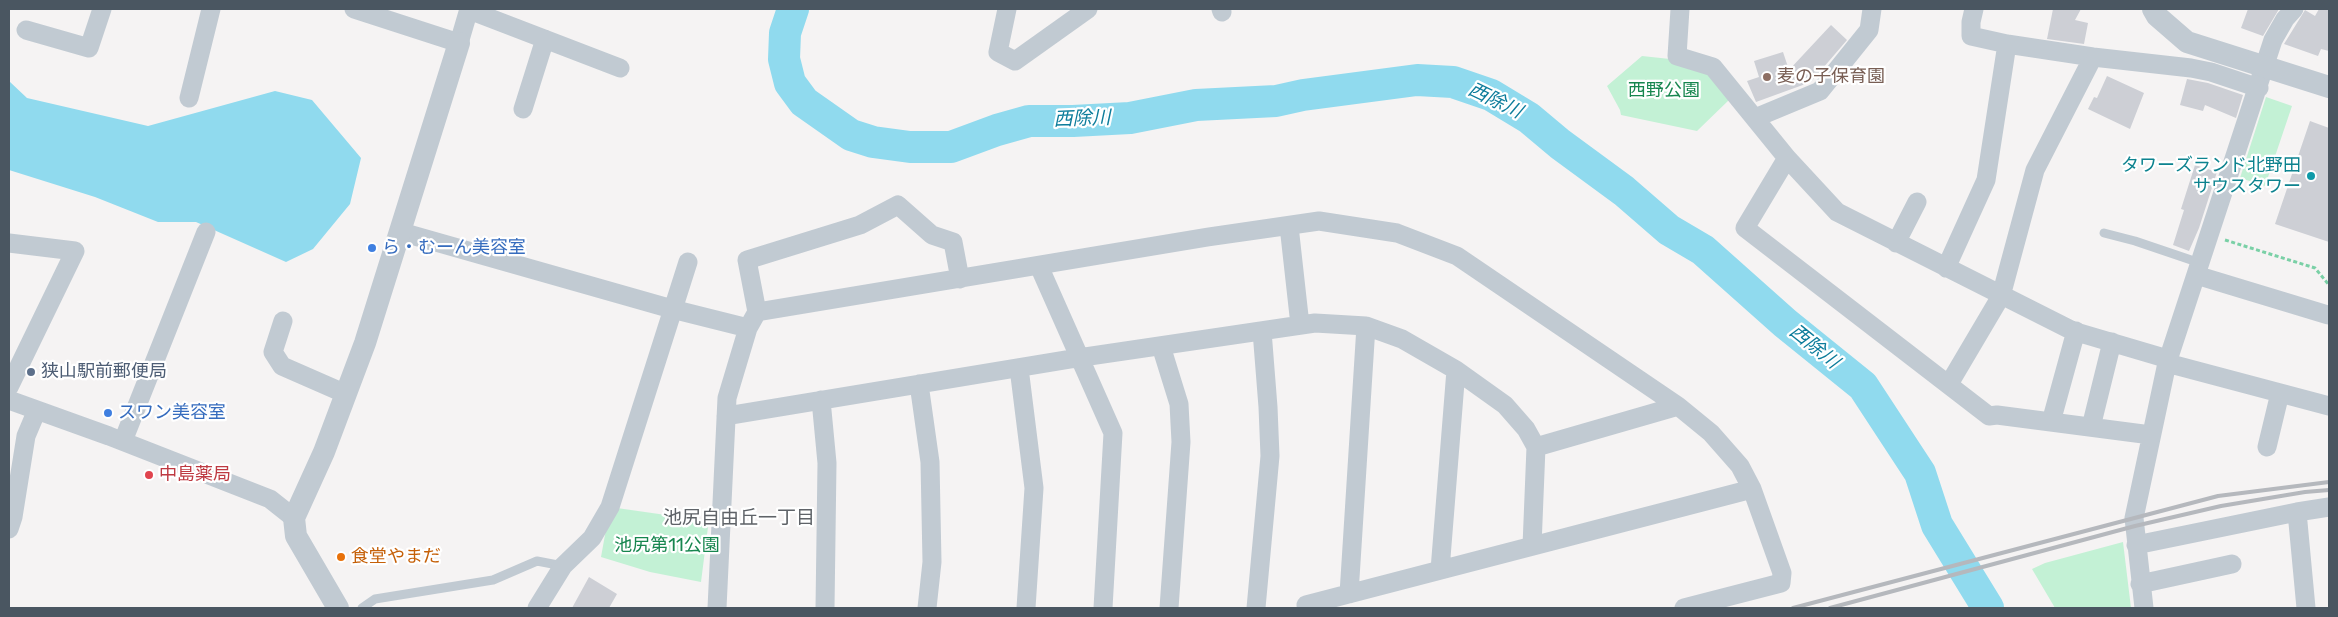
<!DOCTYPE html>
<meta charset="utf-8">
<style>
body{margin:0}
#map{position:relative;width:2338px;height:617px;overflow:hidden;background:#f5f3f3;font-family:Rubik,sans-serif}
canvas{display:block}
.frame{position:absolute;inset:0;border:10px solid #4a5661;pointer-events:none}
</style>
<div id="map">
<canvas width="2338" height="617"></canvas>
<div class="frame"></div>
</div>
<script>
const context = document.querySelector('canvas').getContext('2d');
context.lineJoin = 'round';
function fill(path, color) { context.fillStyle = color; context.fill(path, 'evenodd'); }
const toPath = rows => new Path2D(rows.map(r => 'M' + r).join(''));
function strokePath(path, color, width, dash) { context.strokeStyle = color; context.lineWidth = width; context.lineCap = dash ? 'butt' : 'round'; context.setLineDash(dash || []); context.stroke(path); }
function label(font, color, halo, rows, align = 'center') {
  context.font = font + ' Rubik,"Noto Sans JP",sans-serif'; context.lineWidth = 4.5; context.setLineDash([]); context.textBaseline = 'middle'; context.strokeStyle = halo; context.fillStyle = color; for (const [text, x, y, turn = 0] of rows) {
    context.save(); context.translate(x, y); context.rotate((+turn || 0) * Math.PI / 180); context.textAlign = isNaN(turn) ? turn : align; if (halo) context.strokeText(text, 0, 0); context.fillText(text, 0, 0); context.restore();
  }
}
fill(toPath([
 [1642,56,1670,59,1709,72,1730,99,1697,131,1621,115,1620,110,1607,86],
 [2266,97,2292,106,2265,186,2240,178],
 [610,507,673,516,708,527,701,582,650,572,601,557],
 [2123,542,2131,608,2055,608,2032,569,2045,563]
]), '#c3f1d5');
fill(toPath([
 [9,81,27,98,148,126,275,91,312,100,361,158,350,204,313,249,286,262,196,222,158,222,95,197,9,170]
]), '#90daee');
strokePath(toPath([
 [793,9,785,33,784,59,790,83,804,102,851,135,873,142,910,147,951,147,997,130,1029,121,1073,121,1130,118,1196,105,1276,101,1303,95,1417,80,1453,82,1491,95,1529,118,1560,144,1624,191,1669,230,1703,250,1785,323,1863,386,1920,473,1937,525,1988,608]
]), '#90daee', 32);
fill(toPath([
 [2053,9,2081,9,2075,20,2088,23,2084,44,2047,39],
 [2248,9,2279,9,2263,36,2241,28],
 [2319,9,2329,9,2329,51,2321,49,2318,56,2284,44,2305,10,2315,16],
 [1831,25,1847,40,1811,82,1756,102,1747,81,1759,77,1754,61,1783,52,1789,70],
 [2107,76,2144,93,2130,129,2088,109,2094,97,2097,98],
 [2187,79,2208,83,2243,95,2236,118,2205,105,2203,111,2180,105],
 [2310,121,2329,128,2329,242,2275,224],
 [2195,165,2217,172,2199,228,2189,251,2173,245,2184,210,2181,209],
 [589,577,617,594,609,608,572,608]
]), '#cdcfd5');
strokePath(toPath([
 [2225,240,2315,268,2329,285]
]), '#7ad0a6', 3, [4, 2.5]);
strokePath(toPath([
 [2104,233,2135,241,2200,263],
 [362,608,375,599,493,580,537,561,563,566]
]), '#c1cad2', 9);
strokePath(toPath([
 [354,9,459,43,469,9],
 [1007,9,998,52,1015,61,1088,9],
 [1221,9,1222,12],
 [1680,9,1677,56,1713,67,1787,158,1837,212,2073,331,2168,359],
 [1974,9,1971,22,1971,36,2007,44,2093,57,2191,68,2211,72,2259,88],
 [469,10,620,68],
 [26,30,89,48,102,9],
 [189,98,211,9],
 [523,109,545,39],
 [1755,118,1820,91,1869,30,1872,9],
 [1787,158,1745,228,1989,416,1997,415,2151,435],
 [1289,226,1300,325],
 [401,232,672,309,748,328],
 [9,243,75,251,9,387],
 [1896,243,1917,202],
 [1039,266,1113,433,1103,608],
 [1946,268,1986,180,2007,44],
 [2196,275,2328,315],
 [757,312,747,260,860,225,898,205,932,235,953,242,960,279],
 [283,321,273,352,282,366,346,394],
 [1161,346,1179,404,1181,442,1169,608],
 [2167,363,2329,406],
 [1019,368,1034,488,1026,608],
 [919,384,930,462,932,562,927,608],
 [1949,384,2001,296,2035,170,2093,57],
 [9,400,109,436,270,499,294,518],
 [821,400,827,463,825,608],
 [726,416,1077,358,1315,323,1366,326,1402,339,1456,370,1505,405,1526,429,1536,447,1532,546],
 [2051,422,2076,331],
 [2091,427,2112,342],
 [123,441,206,232],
 [1536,447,1678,406],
 [2267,447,2280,393],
 [9,529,13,517,26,436,37,410],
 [2136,545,2297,512],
 [1440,570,1456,370],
 [2140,584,2232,564],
 [1349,594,1366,326],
 [1306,605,1752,489],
 [537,608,563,566,592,538,610,507,688,262],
 [717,608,727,398,748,328,757,312,1208,237,1319,221,1397,233,1457,256,1678,406,1711,433,1740,466,1752,489,1782,573,1781,583,1684,608],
 [1256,608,1270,456,1268,407,1262,331],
 [2144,608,2134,518,2167,363,2273,40,2285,19,2294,9],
 [2306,608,2297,512,2329,507]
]), '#c1cad2', 19);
strokePath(toPath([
 [2153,9,2157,16,2187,42,2329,87],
 [338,608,296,536,294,518,324,452,365,343,459,43]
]), '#c1cad2', 22);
strokePath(toPath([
 [1793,608,2218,496,2329,482],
 [1830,608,2135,526,2221,506,2305,492,2329,490]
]), '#b5b8bd', 4);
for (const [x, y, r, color] of [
 [1767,77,5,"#8d6e63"],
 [2311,176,5,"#0f9aa8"],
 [372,248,5,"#3f7fe0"],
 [31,372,5,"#5c6f8a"],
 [108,413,5,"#3f7fe0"],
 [149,475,5,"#e0444e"],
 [341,557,5,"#e8710a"]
]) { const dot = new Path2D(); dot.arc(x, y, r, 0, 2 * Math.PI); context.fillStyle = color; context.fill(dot); strokePath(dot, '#fff', 2); }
label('18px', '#785e54', '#fff', [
 ["麦の子保育園",1777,77]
], 'left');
label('18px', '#17864f', '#fff', [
 ["西野公園",1664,91],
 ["池尻第11公園",667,546]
]);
label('18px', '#0d838f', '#fff', [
 ["タワーズランド北野田",2301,166],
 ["サウスタワー",2301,187]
], 'right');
label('18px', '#366cbe', '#fff', [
 ["ら・むーん美容室",382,248],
 ["スワン美容室",118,413]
], 'left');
label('18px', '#4e5e75', '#fff', [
 ["狭山駅前郵便局",41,372]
], 'left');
label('18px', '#be3a42', '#fff', [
 ["中島薬局",159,475]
], 'left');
label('18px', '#c56008', '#fff', [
 ["食堂やまだ",351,557]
], 'left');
label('italic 19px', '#0c7c9b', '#fff', [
 ["西除川",1495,101,26],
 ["西除川",1082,119,-2],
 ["西除川",1814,347,39]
]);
label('19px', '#5f6368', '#fff', [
 ["池尻自由丘一丁目",739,519]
]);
</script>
